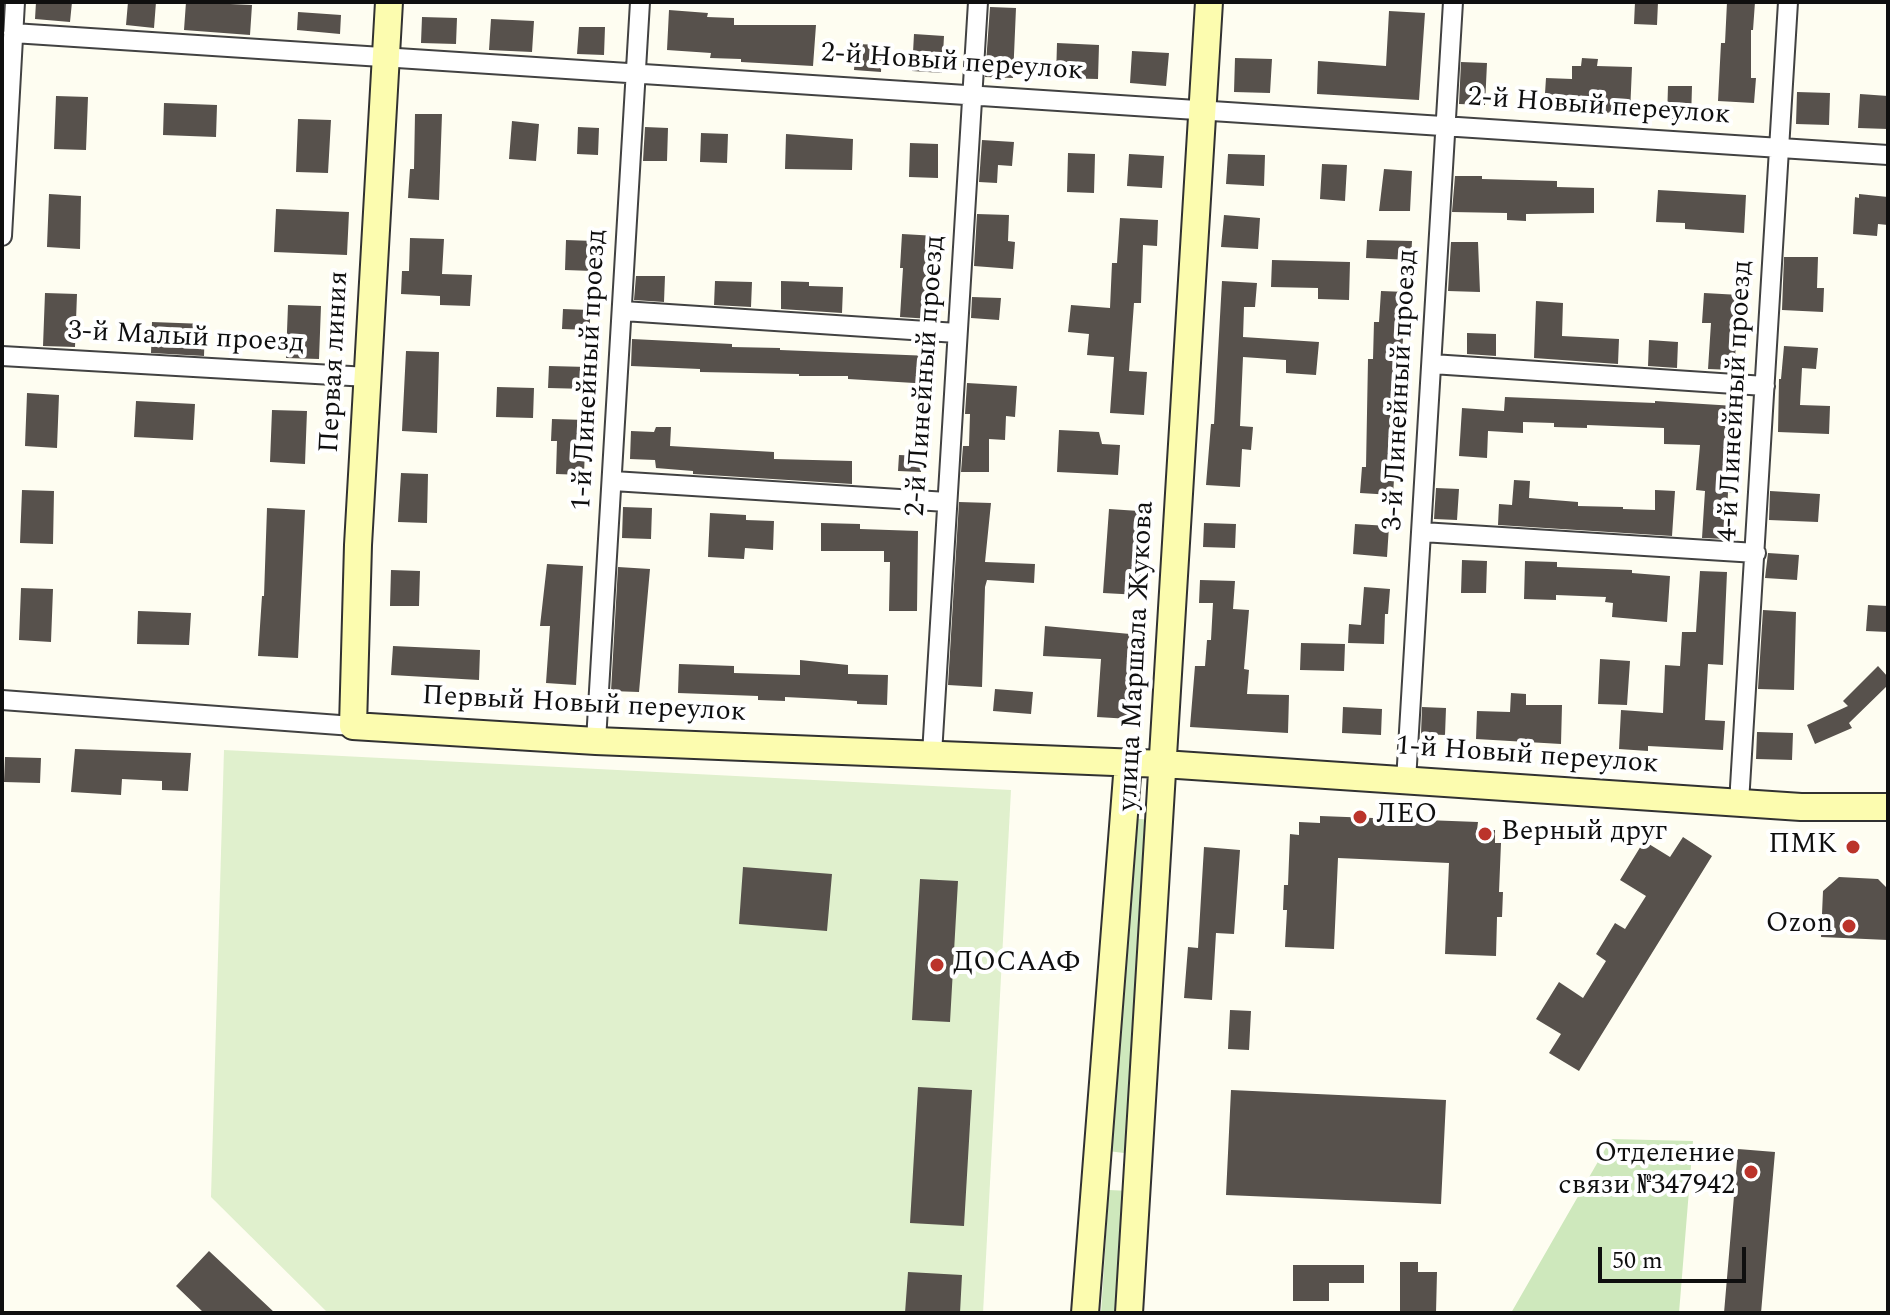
<!DOCTYPE html>
<meta charset="utf-8">
<style>
body{margin:0}
#map{position:relative;width:1890px;height:1315px;overflow:hidden;background:#fefdf1;font-family:Spectral,serif}
canvas{display:block}
.frame{position:absolute;inset:0;border:4px solid #0f0f0f;pointer-events:none}
.scale{position:absolute;left:1598px;top:1247px;width:148px;height:36px;box-sizing:border-box;border:4px solid #0f0f0f;border-top:0;padding-left:10px;font-size:24px;line-height:28px;white-space:nowrap;color:#0f0f0f;-webkit-text-stroke:6px #fff;paint-order:stroke}
</style>
<div id="map">
<canvas width="1890" height="1315"></canvas>
<div class="frame"></div>
<div class="scale">50 m</div>
</div>
<script>
const context = document.querySelector('canvas').getContext('2d');
context.lineJoin = 'round';
function fill(path, color) { context.fillStyle = color; context.fill(path, 'evenodd'); }
const toPath = rows => new Path2D(rows.map(r => 'M' + r).join(''));
function strokePath(path, color, width, dash) { context.strokeStyle = color; context.lineWidth = width; context.lineCap = dash ? 'butt' : 'round'; context.setLineDash(dash || []); context.stroke(path); }
function label(font, color, halo, rows, align = 'center') {
  context.font = font + ' Spectral,serif'; context.lineWidth = 8; context.setLineDash([]); context.textBaseline = 'middle'; context.strokeStyle = halo; context.fillStyle = color; for (const [text, x, y, turn = 0] of rows) {
    context.save(); context.translate(x, y); context.rotate((+turn || 0) * Math.PI / 180); context.textAlign = isNaN(turn) ? turn : align; if (halo) context.strokeText(text, 0, 0); context.fillText(text, 0, 0); context.restore();
  }
}
fill(toPath([
 [1131,818,1151,820,1132,1154,1108,1151],
 [1611,1139,1693,1141,1679,1313,1511,1313],
 [1109,1190,1130,1191,1121,1313,1101,1313]
]), '#cee8bc');
fill(toPath([
 [224,750,1011,790,983,1313,328,1313,211,1197]
]), '#e0f0cd');
fill(toPath([
 [36,2,72,2,70,22,35,19],
 [128,2,156,2,154,28,126,25],
 [186,2,252,5,250,35,184,30],
 [1635,2,1658,2,1657,25,1634,24],
 [1727,2,1755,2,1753,30,1751,30,1751,78,1756,78,1754,103,1718,101,1721,43,1725,43],
 [990,7,1016,8,1013,78,985,77],
 [669,10,708,13,707,17,734,18,734,25,816,25,813,66,741,62,741,59,710,58,711,53,667,50],
 [1389,11,1425,13,1419,100,1317,94,1318,61,1386,66],
 [298,12,341,15,340,34,297,30],
 [422,17,457,18,456,44,421,43],
 [491,19,534,21,532,52,489,50],
 [579,27,605,27,604,55,577,54],
 [914,34,944,36,942,73,912,71],
 [1057,43,1099,45,1098,79,1056,78],
 [856,44,882,45,881,72,854,70],
 [1132,51,1169,53,1166,86,1130,83],
 [1235,58,1272,59,1270,93,1234,92],
 [1582,58,1598,59,1597,66,1632,67,1630,113,1571,112,1571,110,1544,109,1546,78,1572,79,1572,66,1581,66],
 [1461,62,1487,63,1485,105,1459,104],
 [1668,86,1692,86,1691,120,1667,119],
 [1797,92,1830,93,1829,125,1796,124],
 [1860,94,1888,96,1888,129,1858,128],
 [56,96,88,97,86,150,54,149],
 [164,103,217,105,216,137,163,135],
 [415,114,442,114,439,200,408,198,410,169,414,169],
 [298,119,331,120,328,173,296,172],
 [512,121,539,124,536,161,509,159],
 [578,127,599,128,598,155,577,154],
 [645,127,668,128,667,161,643,161],
 [701,133,728,134,727,163,700,162],
 [786,134,853,139,852,170,785,169],
 [982,140,1014,142,1012,166,998,165,997,183,979,182],
 [910,143,938,144,938,178,909,177],
 [1068,153,1095,154,1094,193,1067,192],
 [1129,154,1164,156,1162,188,1127,186],
 [1228,154,1265,155,1264,186,1226,184],
 [1322,164,1347,165,1345,201,1320,199],
 [1384,169,1412,171,1410,211,1379,211],
 [1455,176,1482,176,1482,179,1557,181,1557,187,1594,188,1594,213,1526,214,1526,221,1507,220,1507,213,1452,212],
 [1658,190,1746,195,1744,233,1685,229,1685,223,1656,222],
 [49,194,81,196,80,249,47,247],
 [1859,194,1888,197,1888,225,1878,224,1877,236,1853,234,1855,197,1859,198],
 [276,209,349,212,347,255,274,252],
 [977,214,1009,215,1008,241,1015,242,1013,269,974,266],
 [1224,215,1260,218,1258,249,1221,247],
 [1120,218,1158,220,1157,246,1143,245,1141,303,1134,303,1129,371,1147,372,1144,415,1110,413,1114,357,1087,355,1089,334,1068,332,1071,305,1110,308,1112,263,1117,263],
 [902,234,937,236,931,319,900,317,903,268,900,268],
 [410,238,444,239,442,274,472,275,470,306,440,305,440,296,401,294,402,271,409,271],
 [566,240,594,241,593,271,565,270],
 [1367,240,1412,241,1411,260,1366,258],
 [1451,242,1478,242,1480,292,1448,291],
 [1784,257,1818,257,1817,288,1824,288,1823,312,1782,310],
 [1272,260,1350,262,1349,300,1318,299,1318,288,1271,287],
 [636,276,665,276,664,302,634,300],
 [715,281,752,282,751,307,714,305],
 [781,281,809,282,809,286,843,287,842,313,781,309],
 [1222,281,1257,283,1255,307,1244,307,1243,337,1319,342,1316,375,1286,373,1286,360,1243,357,1240,426,1253,427,1251,450,1242,449,1240,487,1206,485,1211,424,1214,424],
 [1381,291,1406,292,1393,495,1360,493,1362,467,1366,467,1368,359,1373,359,1374,322,1379,322],
 [45,293,77,294,75,347,43,346],
 [1704,293,1740,295,1734,370,1708,369,1711,323,1702,323],
 [972,297,1001,298,999,320,971,318],
 [1536,301,1563,303,1562,336,1619,339,1618,364,1534,358],
 [288,305,321,306,319,359,286,358],
 [563,309,590,310,590,330,562,329],
 [152,322,205,324,204,356,151,353],
 [1467,333,1496,334,1496,356,1467,354],
 [632,339,732,344,732,347,780,348,780,350,931,356,931,384,848,379,848,376,799,376,799,374,700,372,700,369,631,366],
 [1649,340,1678,342,1677,368,1648,366],
 [1784,346,1818,348,1816,369,1802,368,1800,405,1830,406,1829,434,1778,432,1779,379,1781,379],
 [406,351,439,352,437,433,402,431],
 [549,366,588,367,588,389,548,388],
 [967,383,1017,386,1015,417,1006,416,1005,440,989,439,989,472,961,472,963,446,969,446,970,414,965,414],
 [497,387,534,388,533,418,496,417],
 [27,393,59,395,57,448,25,446],
 [1505,397,1655,403,1655,401,1735,406,1731,475,1734,475,1733,493,1728,492,1726,539,1702,538,1705,491,1696,490,1700,445,1664,444,1664,428,1587,425,1587,428,1554,427,1554,423,1523,422,1523,433,1488,431,1487,458,1459,456,1462,408,1504,411],
 [136,401,195,404,193,440,134,437],
 [272,410,307,411,305,464,270,462],
 [552,419,586,420,584,475,556,474,557,441,551,441],
 [656,427,671,427,670,446,774,452,774,459,852,461,852,484,693,474,693,471,656,468,655,460,630,459,631,431,654,432],
 [1059,430,1099,432,1102,444,1120,445,1118,475,1057,472],
 [899,455,922,456,921,472,898,471],
 [401,473,428,474,427,523,398,522],
 [1514,480,1530,481,1529,498,1578,502,1578,506,1623,507,1623,509,1655,510,1655,490,1675,491,1672,536,1498,525,1499,504,1512,505],
 [1436,488,1459,489,1457,520,1434,519],
 [22,490,54,491,53,544,20,543],
 [1770,491,1820,494,1818,522,1769,520],
 [959,502,991,503,985,562,1035,564,1034,583,987,580,985,587,982,687,948,685],
 [623,507,652,508,651,539,622,538],
 [267,508,305,510,298,658,258,656,262,596,264,596],
 [1109,509,1139,511,1136,564,1142,564,1140,595,1103,593],
 [710,513,746,515,746,520,774,521,773,550,745,548,744,559,708,557],
 [821,523,860,524,860,529,918,531,917,611,889,611,890,562,884,562,884,551,821,551],
 [1204,523,1236,524,1235,548,1203,547],
 [1355,524,1389,526,1387,557,1353,554],
 [1768,553,1799,555,1797,580,1765,578],
 [1462,560,1487,561,1486,593,1461,593],
 [1525,561,1557,562,1557,567,1632,570,1632,573,1670,576,1667,622,1612,617,1613,603,1605,602,1606,597,1556,595,1556,600,1524,599],
 [547,564,583,566,576,685,546,683,550,626,540,626],
 [618,567,650,569,639,692,611,691],
 [391,570,420,571,419,606,390,606],
 [1700,571,1727,572,1723,665,1708,664,1705,720,1725,721,1723,750,1648,746,1648,751,1619,749,1621,710,1663,713,1665,665,1680,666,1682,632,1696,632],
 [1200,580,1235,581,1233,609,1249,610,1244,669,1249,670,1247,694,1289,695,1288,733,1190,727,1195,666,1205,666,1207,640,1211,640,1213,603,1199,603],
 [1364,587,1390,589,1388,614,1385,614,1384,644,1348,643,1349,624,1361,625],
 [21,588,53,589,51,642,19,640],
 [1868,605,1888,606,1888,632,1866,631],
 [1763,610,1796,612,1794,690,1758,689],
 [138,611,191,613,189,645,137,644],
 [1045,626,1130,634,1128,679,1133,680,1130,719,1097,717,1101,659,1043,656],
 [1301,643,1345,644,1344,671,1300,670],
 [393,646,480,650,479,680,391,675],
 [1600,659,1630,661,1627,705,1598,704],
 [800,660,848,665,848,674,888,675,887,705,857,704,857,701,825,699,785,697,785,701,758,700,758,696,678,693,679,664,734,666,734,673,800,675],
 [1878,666,1888,677,1888,685,1849,723,1852,728,1815,744,1807,725,1848,706,1843,701],
 [995,689,1033,692,1031,714,993,711],
 [1511,693,1526,694,1526,705,1562,705,1561,744,1476,739,1477,711,1510,712],
 [1343,707,1382,709,1381,735,1342,733],
 [1422,707,1446,708,1445,735,1421,734],
 [1757,732,1793,733,1792,760,1756,759],
 [75,749,191,753,188,791,162,790,162,781,122,779,121,795,71,792],
 [5,757,41,758,40,783,4,782],
 [1320,816,1478,822,1477,830,1495,830,1495,843,1501,843,1499,892,1503,892,1502,917,1497,917,1496,956,1445,954,1449,863,1338,858,1334,949,1285,947,1287,910,1283,910,1284,885,1288,885,1290,834,1299,835,1299,822,1320,823],
 [1683,837,1712,856,1579,1071,1549,1053,1561,1034,1536,1019,1559,982,1583,998,1606,961,1596,954,1615,923,1625,929,1646,896,1620,880,1644,841,1670,857],
 [1204,847,1240,850,1234,934,1216,933,1212,1000,1184,998,1188,947,1198,948],
 [743,867,832,874,827,931,739,924],
 [1839,877,1878,879,1888,889,1888,940,1821,937,1823,891],
 [920,879,958,881,950,1022,912,1020],
 [1230,1010,1251,1011,1249,1050,1228,1049],
 [918,1087,972,1090,964,1226,910,1223],
 [1231,1090,1446,1100,1441,1204,1226,1195],
 [1738,1149,1775,1152,1761,1313,1724,1313],
 [209,1251,275,1313,204,1313,176,1286],
 [1400,1262,1418,1262,1418,1272,1437,1272,1436,1313,1400,1313],
 [1293,1265,1364,1265,1364,1283,1329,1283,1329,1301,1293,1301],
 [908,1272,962,1275,960,1313,905,1313]
]), '#57514c');
const street = toPath([
 [13,33,1888,155],
 [2,236,15,2],
 [623,311,957,333],
 [2,356,368,377],
 [1432,364,1765,386],
 [613,481,947,502],
 [1422,532,1756,553],
 [2,700,353,726],
 [596,741,640,2],
 [932,754,978,2],
 [1406,781,1453,2],
 [1739,803,1788,2]
]);
const secondary = toPath([
 [389,2,358,545,353,726,596,741,1163,764,1801,807,1888,807],
 [1085,1313,1128,763],
 [1129,1313,1209,2]
]);
strokePath(street, '#424242', 22);
strokePath(secondary, '#313131', 30);
strokePath(street, '#fff', 18);
strokePath(secondary, '#fcfcaf', 26);
for (const [x, y, r, color] of [
 [1360,817,8,"#bb342b"],
 [1485,834,8,"#bb342b"],
 [1853,847,8,"#bb342b"],
 [1849,926,8,"#bb342b"],
 [937,965,8,"#bb342b"],
 [1751,1172,8,"#bb342b"]
]) { const dot = new Path2D(); dot.arc(x, y, r, 0, 2 * Math.PI); context.fillStyle = color; context.fill(dot); strokePath(dot, '#fff', 3); }
label('28px', '#0f0f0f', '#fff', [
 ["2-й Новый переулок",952,64,4],
 ["2-й Новый переулок",1599,108,4],
 ["3-й Малый проезд",186,339,3],
 ["Первая линия",336,362,-87],
 ["1-й Линейный проезд",591,370,-87],
 ["2-й Линейный проезд",927,376,-86],
 ["3-й Линейный проезд",1402,390,-87],
 ["4-й Линейный проезд",1737,401,-87],
 ["улица Маршала Жукова",1138,656,-87],
 ["Первый Новый переулок",584,706,3],
 ["1-й Новый переулок",1527,757,4]
]);
label('28px', '#0f0f0f', '#fff', [
 ["ЛЕО",1376,817],
 ["Верный друг",1501,834],
 ["ПМК",1837,847,"right"],
 ["Ozon",1833,926,"right"],
 ["ДОСААФ",953,965],
 ["Отделение",1735,1156,"right"],
 ["связи №347942",1735,1188,"right"]
], 'left');
</script>
